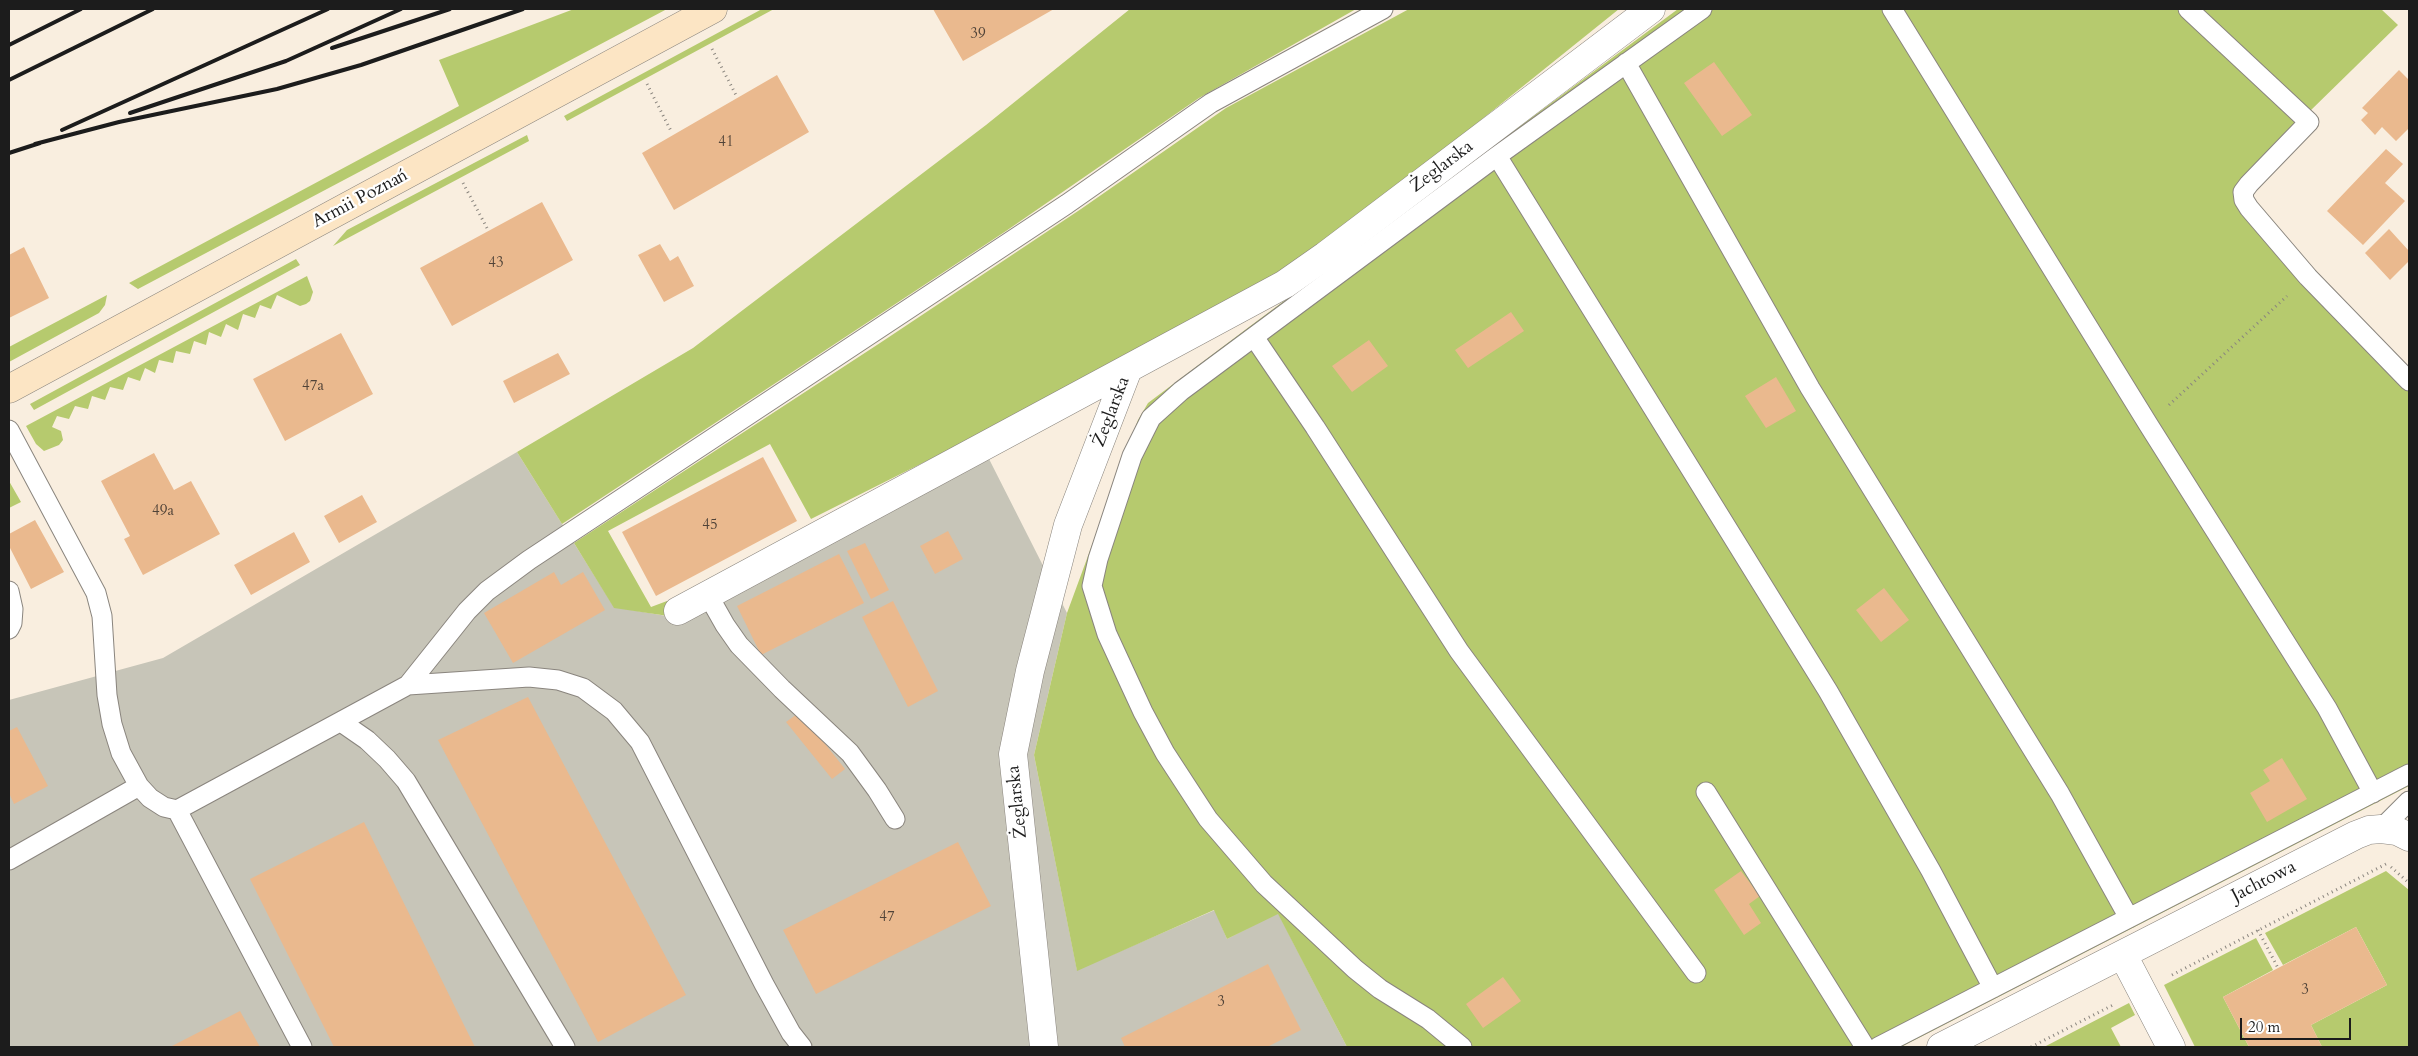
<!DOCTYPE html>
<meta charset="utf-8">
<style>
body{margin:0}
#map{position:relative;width:2418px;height:1056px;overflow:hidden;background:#f9eedf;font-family:Cardo,serif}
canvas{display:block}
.frame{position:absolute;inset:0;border:10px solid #1c1c1c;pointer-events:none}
.scale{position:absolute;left:2240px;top:1018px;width:111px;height:22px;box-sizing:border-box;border:2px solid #1c1c1c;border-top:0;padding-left:6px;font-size:15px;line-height:18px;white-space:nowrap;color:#1c1c1c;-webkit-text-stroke:4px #fff;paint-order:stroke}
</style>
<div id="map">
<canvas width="2418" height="1056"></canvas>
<div class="frame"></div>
<div class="scale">20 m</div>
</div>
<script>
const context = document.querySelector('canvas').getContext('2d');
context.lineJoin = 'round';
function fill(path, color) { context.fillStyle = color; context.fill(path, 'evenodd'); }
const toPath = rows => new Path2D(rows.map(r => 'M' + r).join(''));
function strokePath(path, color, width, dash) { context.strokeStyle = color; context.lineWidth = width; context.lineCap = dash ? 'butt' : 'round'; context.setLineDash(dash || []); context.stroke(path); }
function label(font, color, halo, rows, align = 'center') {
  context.font = font + ' Cardo,serif'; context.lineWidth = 4.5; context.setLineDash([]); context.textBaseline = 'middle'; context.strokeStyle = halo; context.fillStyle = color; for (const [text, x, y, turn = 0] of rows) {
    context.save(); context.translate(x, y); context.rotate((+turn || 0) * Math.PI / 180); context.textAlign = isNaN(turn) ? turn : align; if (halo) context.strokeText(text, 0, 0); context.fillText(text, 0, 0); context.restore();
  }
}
fill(toPath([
 [517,452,614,607,690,620,988,457,1067,613,1034,755,1077,970,1215,910,1227,939,1278,913,1347,1047,9,1047,9,700,163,658]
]), '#c7c5b8');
fill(toPath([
 [574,9,667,9,138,289,129,283,459,106,439,60],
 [762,9,774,9,567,121,564,116],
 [1130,9,1356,9,1199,98,1006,231,562,524,517,452,693,348,986,125],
 [1409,9,1619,9,1430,161,1302,260,1020,414,811,519,770,444,608,531,651,607,667,601,675,617,614,608,574,543,880,343,1081,209,1226,108],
 [1678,9,2381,9,2398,25,2308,113,2252,190,2252,198,2270,223,2409,370,2409,786,1901,1047,1347,1047,1278,914,1227,939,1214,910,1077,971,1034,755,1067,613,1138,420,1148,403,1253,324],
 [527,135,529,141,333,246,347,230],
 [296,259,300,265,34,410,30,404],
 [307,276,313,292,310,301,306,304,300,306,277,295,271,309,260,305,255,318,243,314,238,330,226,324,221,337,209,332,206,345,194,341,190,354,176,351,173,363,159,360,155,373,145,368,140,381,128,377,123,390,110,387,105,400,92,396,88,409,75,406,69,419,57,416,52,427,61,431,63,440,59,445,44,451,36,444,26,426],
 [107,295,105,305,99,313,9,362,9,347],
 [9,481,21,502,9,508],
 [2386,871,2409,890,2409,1047,2322,1047,2311,1025,2387,985,2356,927,2283,965,2265,933],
 [2256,938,2273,970,2223,997,2249,1047,2195,1047,2164,985],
 [2129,1003,2135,1015,2111,1028,2121,1047,2044,1047]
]), '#b6ca6e');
fill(toPath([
 [933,9,1054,9,963,61],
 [1714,62,1752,115,1722,136,1684,83],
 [2399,70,2409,80,2409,128,2396,141,2382,127,2375,135,2361,120,2368,113,2362,108],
 [777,75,809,132,674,210,642,153],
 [2386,149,2403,164,2385,183,2405,201,2363,245,2327,211],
 [542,202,573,260,452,326,420,268],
 [2389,229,2409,251,2409,261,2390,280,2365,253],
 [660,244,670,261,678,256,694,286,664,302,638,255],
 [24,247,49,298,9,318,9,255],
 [1511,312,1524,331,1468,368,1455,350],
 [341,333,373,394,285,441,253,379],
 [1369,340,1388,366,1352,392,1332,366],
 [558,353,570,374,514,403,503,381],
 [1776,377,1796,411,1766,428,1745,396],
 [154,453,174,490,191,481,220,534,143,575,124,539,130,536,101,481],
 [763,457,797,521,656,596,622,532],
 [362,495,377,522,339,543,324,516],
 [35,520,64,572,31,589,9,546,9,534],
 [948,531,963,559,935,574,920,546],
 [294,532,310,562,251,595,234,565],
 [865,543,889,590,871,599,847,551],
 [839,554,864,603,761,655,737,606],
 [554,572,561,585,583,572,605,610,513,663,484,613],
 [1884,588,1909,620,1881,642,1856,610],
 [893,601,938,691,908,707,862,617],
 [528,697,686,995,598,1042,438,740],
 [800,712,845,769,832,779,786,722],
 [17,727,48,786,14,804,9,793,9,731],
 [2282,758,2307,799,2267,822,2250,793,2270,781,2263,770],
 [364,822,456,1009,475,1047,334,1047,250,879],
 [958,842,991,906,816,994,783,930],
 [1741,871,1760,896,1749,904,1761,923,1744,935,1714,890],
 [2356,927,2387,985,2311,1025,2322,1047,2249,1047,2223,997],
 [1268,964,1301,1030,1267,1047,1125,1047,1121,1038],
 [1503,977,1521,1001,1483,1028,1466,1004],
 [240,1011,260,1047,170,1047]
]), '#eab98e');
const lane = toPath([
 [1892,9,2148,424,2327,708,2373,793],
 [2188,9,2309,122,2249,184,2243,192,2244,200,2249,208,2308,277,2409,381],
 [1626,63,1810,388,2060,794,2129,918],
 [1497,156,1828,691,1931,871,1993,988],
 [1254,337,1315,427,1459,651,1696,973],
 [9,430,96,593,102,616,107,695,112,724,121,753,139,786,150,798,164,807,177,810,408,685,467,611,487,591,529,560,1067,204,1211,103,1383,9],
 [9,591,13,609,12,623,9,629],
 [708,595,725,625,739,645,782,689,850,753,877,790,895,819],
 [408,685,529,677,558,680,583,688,614,711,640,742,764,984,791,1033,802,1047],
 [341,722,367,740,387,759,406,781,565,1047],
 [1706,792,1865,1047],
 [177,810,302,1047],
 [2381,829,2409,801],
 [9,860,139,786],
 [1462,1047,1428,1019,1380,989,1355,969,1264,884,1208,819,1165,753,1143,712,1107,634,1092,586,1098,559,1132,456,1151,418,1181,391,1497,156,1702,9],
 [1878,1047,2409,774]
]);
const street = toPath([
 [678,611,1285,284,1325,256,1651,9],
 [2123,955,2171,1047],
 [1044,1047,1013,754,1030,671,1068,525,1128,369],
 [1941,1047,2356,835,2369,830,2381,829,2397,831,2409,837]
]);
const secondary = toPath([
 [9,389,713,9]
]);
strokePath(lane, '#8a857e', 21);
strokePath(street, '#8a857e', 29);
strokePath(secondary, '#8a857e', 29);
strokePath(toPath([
 [712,49,736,95],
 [647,84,671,131],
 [463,183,487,228],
 [2169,405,2287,296],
 [2391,867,2409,883],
 [2258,930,2278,968],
 [2172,975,2386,864],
 [2031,1047,2113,1005]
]), '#8a857e', 3, [1, 4]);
strokePath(lane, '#fff', 19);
strokePath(street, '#fff', 28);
strokePath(secondary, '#fce5c4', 28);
strokePath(toPath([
 [9,45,81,9],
 [332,48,450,9],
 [9,80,153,9],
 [130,113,286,61,401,9],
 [62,130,328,9],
 [35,144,119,122,277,89,361,65,523,9],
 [9,153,40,143]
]), '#1c1c1c', 4);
label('15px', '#504338', null, [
 ["39",978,35],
 ["41",726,143],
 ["43",496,264],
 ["47a",313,387],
 ["49a",163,512],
 ["45",710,526],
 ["47",887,918],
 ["3",2305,991],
 ["3",1221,1003]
]);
label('18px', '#1c1c1c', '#fff', [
 ["Żeglarska",1442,167,-37],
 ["Armii Poznań",361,199,-28],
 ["Żeglarska",1112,412,-69],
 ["Żeglarska",1018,802,-96],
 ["Jachtowa",2264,882,-27]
]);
</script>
